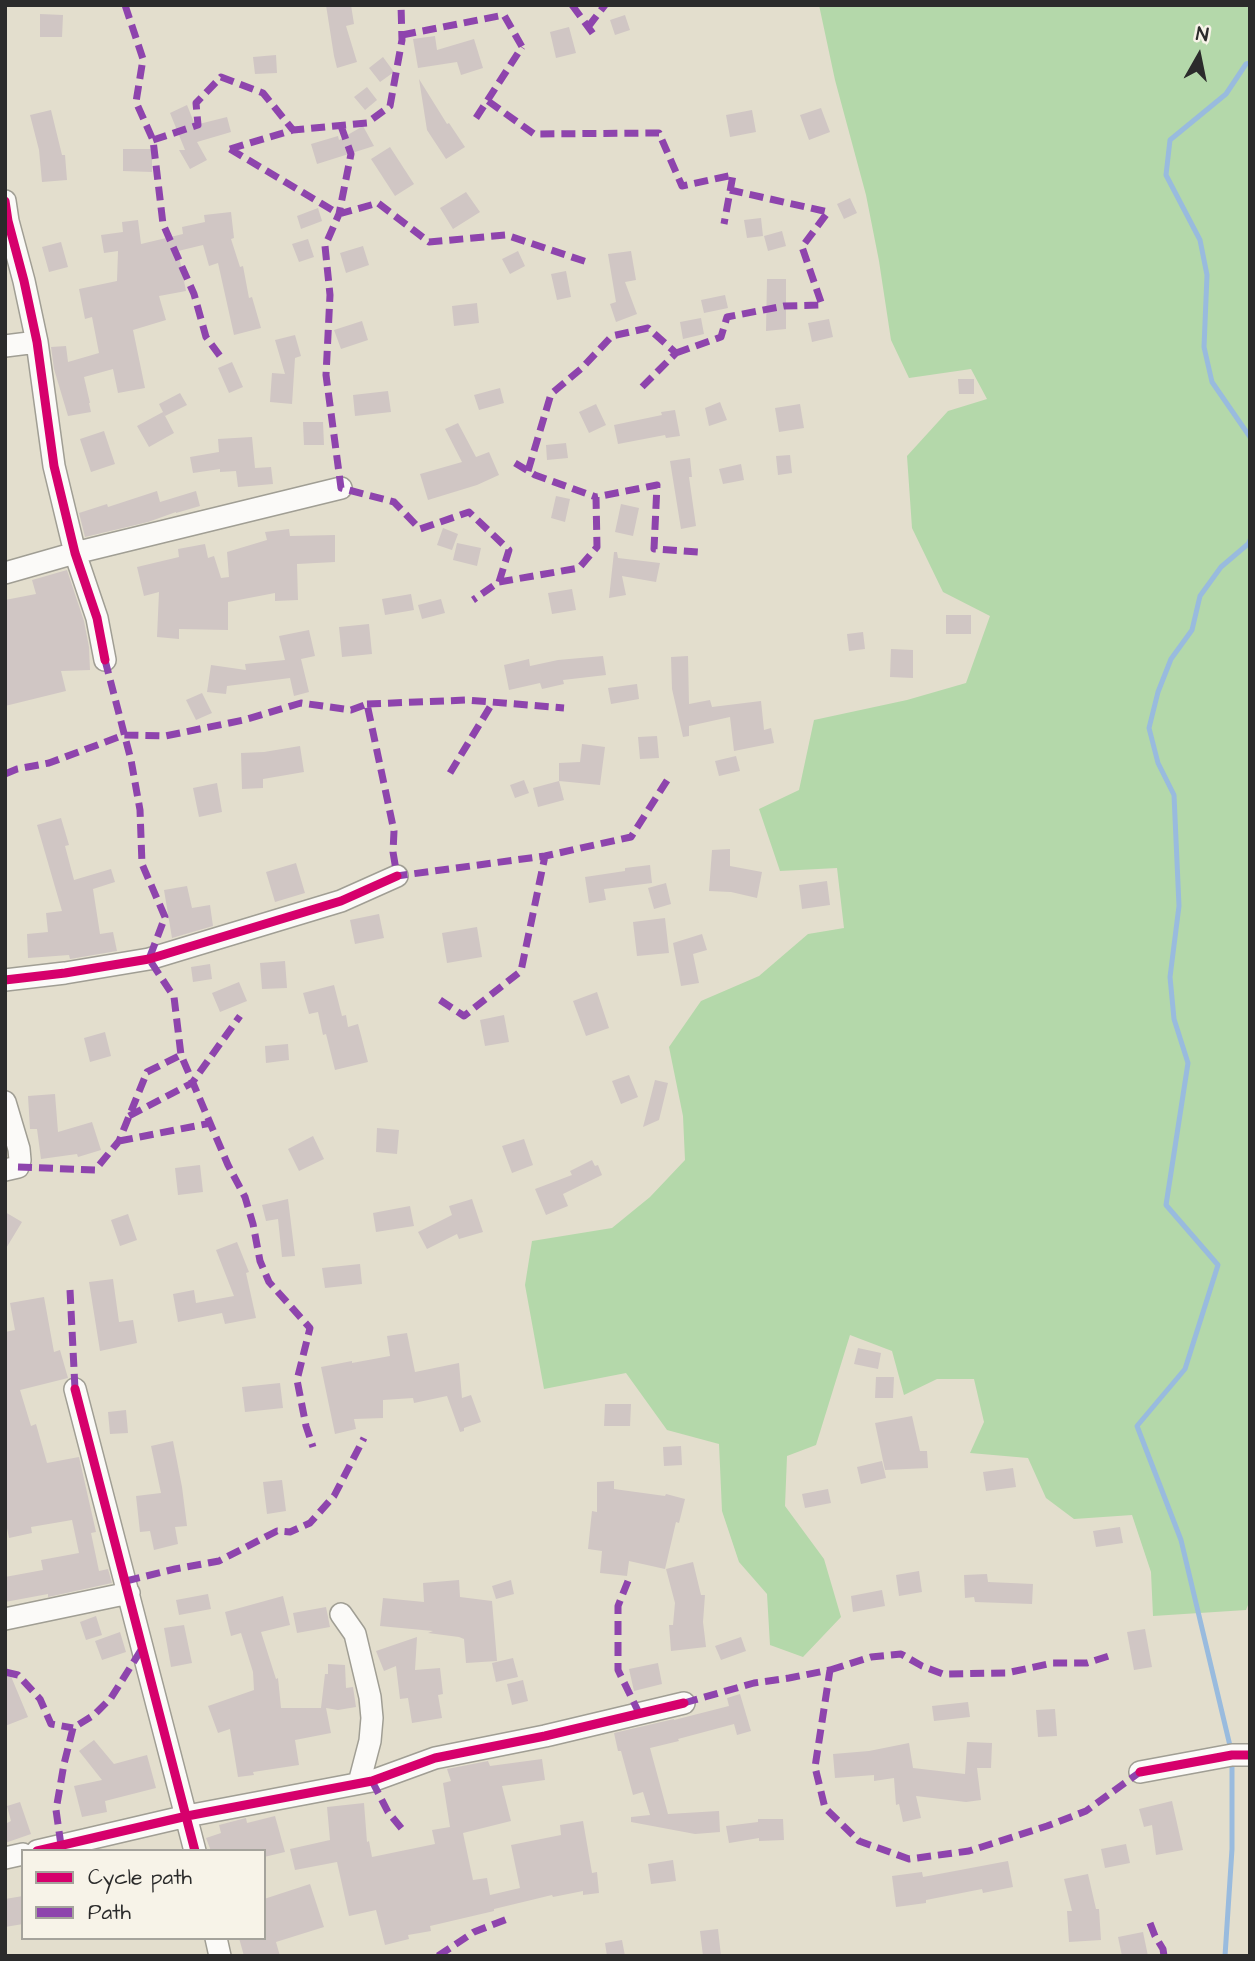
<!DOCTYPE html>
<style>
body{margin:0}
#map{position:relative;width:1255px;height:1961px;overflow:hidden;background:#e3decd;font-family:"Architects Daughter",sans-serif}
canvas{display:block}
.frame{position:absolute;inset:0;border:7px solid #2b2b2b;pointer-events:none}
.legend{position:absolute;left:21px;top:1849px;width:245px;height:91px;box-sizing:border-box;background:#f7f3e8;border:2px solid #a5a39c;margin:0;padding:9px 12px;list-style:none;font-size:21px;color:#2b2b2b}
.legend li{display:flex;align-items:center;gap:14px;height:35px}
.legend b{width:35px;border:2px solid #a5a39c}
.north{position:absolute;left:1164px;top:21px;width:70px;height:70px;-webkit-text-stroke:5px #f7f3e8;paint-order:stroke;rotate:9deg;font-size:19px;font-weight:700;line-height:28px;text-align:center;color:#2b2b2b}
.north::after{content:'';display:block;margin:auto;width:24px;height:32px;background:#2b2b2b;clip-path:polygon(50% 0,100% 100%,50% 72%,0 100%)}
</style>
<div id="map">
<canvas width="1255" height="1961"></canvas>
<div class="frame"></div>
<ul class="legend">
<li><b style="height:9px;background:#d6006c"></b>Cycle path</li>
<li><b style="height:9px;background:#8e44ad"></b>Path</li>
</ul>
<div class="north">N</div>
</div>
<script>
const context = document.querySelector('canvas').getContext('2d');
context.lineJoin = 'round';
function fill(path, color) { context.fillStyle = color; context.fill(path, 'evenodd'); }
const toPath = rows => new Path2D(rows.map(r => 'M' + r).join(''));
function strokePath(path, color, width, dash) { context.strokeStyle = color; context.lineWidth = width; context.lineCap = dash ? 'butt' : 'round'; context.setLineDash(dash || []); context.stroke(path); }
fill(toPath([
 [819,5,1250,5,1250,1600,1246,1610,1153,1616,1151,1572,1132,1515,1074,1519,1046,1498,1028,1458,970,1453,984,1422,974,1379,937,1379,904,1395,892,1351,850,1335,816,1445,787,1456,785,1506,824,1559,841,1617,803,1657,770,1645,767,1594,739,1562,722,1511,719,1444,667,1430,626,1373,544,1389,525,1285,532,1241,612,1228,650,1197,685,1160,683,1116,669,1047,701,1001,759,976,808,934,844,928,837,868,780,871,759,809,799,790,814,720,907,700,966,683,990,616,943,592,912,528,907,456,948,411,987,399,971,369,909,378,891,340,879,261,866,195,835,80]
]), '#b4d8aa');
strokePath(toPath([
 [1250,63,1246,64,1226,94,1170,140,1166,175,1200,240,1207,275,1204,347,1212,382,1250,437],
 [1231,1750,1181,1540,1137,1426,1185,1369,1218,1265,1166,1205,1188,1063,1174,1019,1170,977,1179,906,1174,795,1158,763,1149,728,1158,692,1171,659,1192,630,1200,596,1221,567,1248,544,1250,540],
 [1225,1956,1232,1849,1232,1760]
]), '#99bbde', 5);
fill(toPath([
 [326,5,351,5,354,24,346,26,357,62,337,68,334,56],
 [40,14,63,15,62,37,40,37],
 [625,15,630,30,615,35,610,20],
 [569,27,576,53,556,58,550,32],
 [435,36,437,50,474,39,483,68,461,75,457,62,418,68,413,39],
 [276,55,277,73,255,74,253,57],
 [383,57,394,72,380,82,369,68],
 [419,79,447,124,449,123,465,147,446,159,427,130],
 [367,87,377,100,365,110,354,97],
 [187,105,195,125,227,117,231,132,197,142,207,160,190,169,179,150,185,150,170,113],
 [821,108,830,132,809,140,800,115],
 [51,110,62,155,65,155,67,180,42,182,39,150,30,115],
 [752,110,756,132,730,137,726,115],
 [363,126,374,146,317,164,311,144,338,136,339,140],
 [390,147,414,184,395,196,371,159],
 [123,149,152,149,152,172,123,171],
 [466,192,480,212,453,229,440,208],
 [850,198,857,213,844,219,837,204],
 [318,208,322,221,301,229,297,216],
 [231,212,234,238,231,239,240,267,243,266,249,298,252,297,261,328,234,335,218,263,209,266,203,245,178,251,186,291,159,296,166,320,133,330,145,388,118,393,113,369,84,377,90,403,89,403,91,412,68,416,54,369,51,347,66,346,68,362,99,353,92,317,85,319,79,289,117,281,118,251,104,253,101,235,123,232,122,222,138,220,141,244,183,234,182,227,205,222,204,215],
 [761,218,763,236,747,238,744,220],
 [782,231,786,246,768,251,764,236],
 [308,239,314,257,299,262,292,244],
 [61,242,68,267,49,272,42,247],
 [363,246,369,265,346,273,340,253],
 [518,251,525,266,510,274,502,259],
 [631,251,636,280,625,282,637,314,616,322,610,304,616,302,608,254],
 [566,271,571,297,557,300,551,274],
 [767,279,786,279,786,329,766,331],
 [725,295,728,308,704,313,701,300],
 [477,303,479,323,454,326,452,306],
 [701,318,704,334,683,339,680,322],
 [829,319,833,337,812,342,808,323],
 [362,321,368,340,341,349,334,330],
 [295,335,301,356,295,358,292,404,270,402,272,373,285,374,275,340],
 [232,362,243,387,229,393,218,368],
 [958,379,974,379,974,394,959,394],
 [500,388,504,403,479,410,474,395],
 [388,391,391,412,355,416,353,395],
 [180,393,187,405,165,416,159,404],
 [720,402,727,420,709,426,705,408],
 [596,404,606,425,589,433,579,412],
 [800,404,804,428,779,432,775,408],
 [675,410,680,436,666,438,665,435,618,444,614,425,662,415,661,412],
 [163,412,174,433,149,447,137,426],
 [303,422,323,422,324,445,304,445],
 [458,423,476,457,489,452,499,475,477,485,428,500,420,474,462,462,445,429],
 [104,431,115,464,91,472,80,439],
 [252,437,255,468,271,467,273,484,238,487,236,471,220,472,220,469,193,473,190,457,219,452,218,439],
 [566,443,568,458,547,460,546,445],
 [790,455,792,473,778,475,776,456],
 [690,458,692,477,689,477,696,526,681,529,670,461],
 [741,464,744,480,723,484,719,469],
 [157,491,160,502,196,491,200,506,176,513,176,512,148,522,85,537,79,513,107,504,108,507],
 [556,496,570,499,565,522,551,518],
 [621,504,639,508,633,536,615,532],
 [443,528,458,534,452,550,437,545],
 [289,529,290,536,335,535,335,562,297,564,298,600,275,601,275,593,228,602,228,630,179,629,179,639,157,637,159,592,144,596,137,567,179,557,178,549,205,544,208,558,214,556,221,578,229,577,227,552,267,540,265,532],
 [457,543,481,548,477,566,453,560],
 [614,552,617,552,618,558,660,563,656,582,622,576,626,595,609,598],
 [67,570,84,621,89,647,90,670,61,671,66,691,5,706,5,600,36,594,32,580],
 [572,589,576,610,552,614,548,593],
 [411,594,414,610,385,615,382,599],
 [441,599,445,613,422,619,418,605],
 [946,615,971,615,971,634,946,634],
 [369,624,372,654,342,657,339,627],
 [309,630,315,656,301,659,309,692,294,696,290,678,227,686,226,694,207,692,211,665,246,670,245,664,285,660,279,636],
 [863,632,865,649,849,651,847,634],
 [891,649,913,650,913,678,890,677],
 [603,656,606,675,563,680,564,684,542,689,540,683,509,690,504,665,529,659,530,666,558,660],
 [688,656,689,704,710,700,712,707,761,701,764,730,771,728,774,743,734,751,730,717,689,726,689,736,683,737,672,689,671,657],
 [637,684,639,699,611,704,608,688],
 [202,693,212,713,196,720,186,700],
 [657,736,659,758,640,759,638,737],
 [582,744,605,747,600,785,559,781,559,763,580,762],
 [300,746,304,772,263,779,263,788,242,789,241,753,264,752],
 [736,756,740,771,719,776,715,761],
 [524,780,529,793,515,798,510,785],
 [559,781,564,800,538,807,533,788],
 [217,783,222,812,199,817,193,788],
 [61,818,69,845,65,846,74,880,111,869,115,882,93,889,100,934,113,932,117,951,70,959,69,955,28,958,27,934,48,932,46,913,62,911,37,825],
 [730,849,730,866,762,872,757,898,731,892,709,891,712,850],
 [296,863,305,893,275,902,266,872],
 [650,865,652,883,604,889,606,900,589,903,585,877,625,871,625,868],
 [827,881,830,905,802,909,799,885],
 [666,883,671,904,654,909,648,888],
 [187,886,192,908,210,905,213,926,172,938,164,890],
 [379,914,384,938,355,944,350,920],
 [665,918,669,953,637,956,633,922],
 [477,927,482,957,447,963,442,933],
 [702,934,707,950,693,954,699,983,681,986,673,943],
 [285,961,287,988,262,989,260,963],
 [210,964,212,979,193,982,191,967],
 [239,982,247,1001,220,1012,212,993],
 [334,985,342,1016,346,1015,348,1027,358,1024,368,1062,335,1070,326,1034,323,1035,318,1012,309,1014,303,993],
 [597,992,609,1028,586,1036,573,1001],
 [504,1015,509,1042,485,1046,480,1020],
 [105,1032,111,1056,90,1062,84,1038],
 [288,1044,289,1060,266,1063,265,1046],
 [629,1075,638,1097,621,1104,612,1081],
 [655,1080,668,1083,659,1120,643,1127],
 [55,1094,58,1132,92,1122,101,1150,78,1157,77,1154,41,1159,37,1129,30,1129,28,1096],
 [377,1128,399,1130,397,1154,376,1152],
 [313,1136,324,1159,299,1171,288,1149],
 [524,1139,533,1165,512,1173,502,1146],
 [592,1160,595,1166,598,1165,602,1175,563,1194,568,1206,546,1215,535,1189,572,1175,570,1171],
 [200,1165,203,1192,178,1195,175,1168],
 [288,1199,295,1256,282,1257,278,1219,266,1221,262,1205],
 [472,1199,483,1232,459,1239,457,1234,427,1249,418,1232,452,1215,449,1206],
 [410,1206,414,1226,376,1232,373,1213],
 [5,1212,22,1222,5,1250],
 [128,1214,137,1240,120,1246,111,1220],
 [237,1242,249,1272,246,1273,256,1318,225,1324,222,1313,178,1322,173,1294,194,1290,196,1303,234,1296,216,1250],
 [360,1264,362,1284,325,1288,322,1268],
 [113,1279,119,1322,133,1320,137,1343,100,1351,89,1282],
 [44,1297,54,1352,60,1350,68,1378,20,1390,31,1426,36,1424,47,1463,79,1457,96,1532,91,1533,99,1571,108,1569,112,1583,48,1597,48,1594,5,1602,5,1577,43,1570,41,1560,79,1553,72,1520,31,1527,32,1533,9,1538,5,1518,5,1332,15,1330,10,1303],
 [407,1333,415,1372,459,1363,462,1398,471,1395,481,1422,464,1428,464,1431,460,1432,447,1396,414,1403,413,1398,383,1400,383,1418,354,1419,356,1429,335,1434,321,1367,352,1361,352,1363,390,1356,387,1336],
 [858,1348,881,1353,878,1369,854,1364],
 [876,1377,894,1377,893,1398,875,1398],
 [280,1383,283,1408,245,1412,242,1387],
 [605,1404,631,1404,630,1426,604,1426],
 [126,1410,128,1433,110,1434,108,1412],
 [912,1416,920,1451,927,1451,928,1468,885,1470,875,1423],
 [173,1441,182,1487,187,1526,175,1527,178,1544,154,1550,150,1531,140,1532,136,1496,161,1493,151,1446],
 [681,1446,682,1465,664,1466,663,1447],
 [882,1461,886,1478,861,1484,857,1467],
 [1013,1468,1016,1487,986,1491,983,1472],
 [282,1480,286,1511,267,1514,263,1482],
 [614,1481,614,1489,665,1496,666,1494,685,1499,679,1523,676,1522,665,1569,629,1561,627,1576,600,1573,602,1551,588,1549,592,1511,597,1512,597,1482],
 [828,1489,831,1503,805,1508,802,1494],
 [1120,1527,1123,1543,1096,1547,1093,1531],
 [693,1562,701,1595,705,1595,703,1622,706,1647,671,1651,669,1625,673,1625,675,1603,666,1569],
 [919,1571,922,1592,899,1596,896,1575],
 [987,1574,988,1582,1033,1584,1032,1604,975,1602,974,1597,965,1598,964,1575],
 [459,1580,460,1597,492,1601,497,1661,466,1663,464,1639,459,1637,428,1633,433,1631,380,1626,383,1598,424,1602,423,1583],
 [511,1580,514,1594,496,1599,492,1586],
 [882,1590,885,1606,853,1612,851,1596],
 [208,1594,211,1609,179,1615,176,1600],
 [283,1596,290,1625,261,1632,276,1679,278,1678,281,1708,321,1708,325,1674,328,1674,328,1664,345,1665,346,1688,353,1687,356,1707,338,1710,326,1708,331,1733,295,1740,299,1765,253,1772,254,1775,238,1777,230,1729,218,1733,208,1706,254,1690,253,1672,241,1633,231,1636,225,1612],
 [326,1607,330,1627,297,1633,293,1613],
 [96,1616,102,1635,86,1640,80,1622],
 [184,1625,192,1663,171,1667,164,1628],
 [1145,1629,1152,1667,1134,1670,1127,1632],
 [120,1632,126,1652,102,1660,95,1641],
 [417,1637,415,1670,440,1668,443,1694,438,1695,442,1718,412,1723,408,1698,400,1699,396,1666,384,1671,376,1651],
 [741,1637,746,1651,721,1660,715,1646],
 [513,1658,518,1677,496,1682,492,1663],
 [5,1662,28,1717,5,1726],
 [658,1663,662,1684,634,1691,629,1669],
 [523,1680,528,1701,512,1705,507,1684],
 [740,1694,751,1731,737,1735,734,1724,678,1739,679,1741,650,1748,668,1814,719,1811,720,1832,695,1834,631,1822,631,1817,650,1815,643,1792,633,1795,621,1751,618,1751,614,1733,674,1719,674,1720,729,1706,727,1698],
 [968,1702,970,1717,934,1721,932,1706],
 [1055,1709,1057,1736,1038,1737,1036,1710],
 [94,1740,114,1764,147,1755,156,1788,105,1801,107,1812,82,1817,74,1786,102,1780,79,1751],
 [967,1742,992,1743,991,1768,977,1768,981,1800,966,1802,916,1796,921,1818,903,1822,899,1804,896,1805,894,1778,874,1781,874,1775,835,1778,833,1754,869,1751,909,1743,913,1768,965,1774],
 [542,1759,545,1780,502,1786,511,1821,463,1833,473,1880,487,1878,490,1895,520,1888,511,1845,561,1835,560,1825,583,1821,592,1873,597,1872,599,1893,583,1895,583,1891,553,1897,552,1895,494,1909,494,1911,430,1926,431,1931,408,1935,409,1939,385,1945,376,1910,349,1916,337,1862,295,1870,290,1849,330,1840,327,1807,364,1803,367,1842,369,1841,372,1857,435,1844,432,1830,450,1827,443,1783,451,1781,447,1769,488,1761,490,1766],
 [1172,1801,1183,1850,1156,1855,1152,1825,1144,1827,1139,1809],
 [20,1802,31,1834,5,1843,5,1824,11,1821,7,1806],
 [275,1816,285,1852,264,1857,264,1851,211,1851,206,1838,221,1833,219,1825,246,1818,247,1823],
 [758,1819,783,1819,784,1840,759,1841,759,1838,729,1843,726,1826,758,1822],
 [1126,1844,1130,1863,1105,1868,1101,1849],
 [673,1860,676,1881,651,1884,648,1864],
 [1008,1861,1013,1887,983,1893,982,1889,926,1900,926,1903,896,1907,892,1876,922,1872,923,1877],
 [1088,1874,1096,1909,1099,1909,1101,1940,1069,1942,1067,1911,1072,1911,1064,1879],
 [310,1884,324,1927,276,1942,280,1956,244,1956,239,1938,264,1938,264,1899],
 [23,1896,23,1924,5,1927,5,1899],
 [718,1929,721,1956,703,1956,700,1931],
 [1143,1932,1148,1956,1122,1956,1118,1937],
 [622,1940,625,1956,607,1956,605,1943]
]), '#d0c6c4');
const minor = toPath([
 [5,201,8,221,24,281,37,342,54,466,75,553,97,618,105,660],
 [5,346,37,342],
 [5,573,75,553,341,488],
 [5,980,65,973,149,959,341,901,397,876],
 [5,1102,19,1149,20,1160,18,1167,5,1170],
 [75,1389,195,1851],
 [341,1614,355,1634,370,1697,372,1718,370,1741,359,1783],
 [5,1619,129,1593],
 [1140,1772,1232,1755,1250,1755],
 [37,1851,187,1816,372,1781,435,1758,545,1736,684,1703],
 [5,1858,23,1854],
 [216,1938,220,1956]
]);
strokePath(minor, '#a09e94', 24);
strokePath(minor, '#fbfaf8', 21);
strokePath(toPath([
 [125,5,143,59,136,102,153,140,163,224,194,294,206,337,223,360],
 [572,5,594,35],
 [588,27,605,5],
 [402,35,504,15,525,52],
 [488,101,534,134,659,133,682,186,733,175,724,224],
 [476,118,522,47],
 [341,126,351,154,339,214,325,246,330,295,326,375,341,488,394,502,420,529,469,512,509,550,499,582,473,600],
 [153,140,198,125,196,103,221,77,263,93,293,130],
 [230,149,339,214,378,203,429,242,506,235,590,263],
 [230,149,293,130,367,123,390,106,402,40,401,5],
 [676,353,721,337,727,317,784,306,822,305,802,247,828,212,730,190],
 [515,463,535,475,596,497],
 [528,471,551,394,582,368,612,336,648,328,676,353,638,391],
 [499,582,579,568,597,547,596,497,657,485,654,549,698,552],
 [105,660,131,760,140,810,142,864,165,917,149,959,174,997,181,1055,228,1165,245,1197,253,1224,260,1261,269,1282,310,1328,297,1380,306,1426,313,1447],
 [367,704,467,700,564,708],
 [450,773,493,702],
 [5,774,17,769,49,763,124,735,165,736,244,720,301,703,351,710,367,704,394,831,393,852,397,876,545,856,631,837,668,779],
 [440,1000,464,1016,521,971,545,856],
 [129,1116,192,1083,240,1016],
 [119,1141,211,1123],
 [18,1167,95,1170,119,1141,147,1072,181,1055],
 [70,1290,75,1389],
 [126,1581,175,1569,219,1561,277,1531,290,1532,310,1523,334,1496,364,1438],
 [628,1581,618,1606,618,1670,639,1713],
 [830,1670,871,1657,901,1654,922,1666,943,1674,1006,1673,1053,1663,1087,1663,1112,1655],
 [5,1672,18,1675,40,1699,51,1724,73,1728],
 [684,1703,754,1683,789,1678,830,1670,815,1767,825,1808,859,1841,909,1859,969,1851,1047,1826,1086,1811,1140,1772],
 [372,1781,388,1812,402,1829],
 [61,1845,56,1810,64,1764,73,1728,94,1715,111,1698,143,1647],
 [1150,1923,1155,1936,1163,1949,1164,1956],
 [438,1956,474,1932,510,1918]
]), '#8e44ad', 7, [14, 7]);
strokePath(toPath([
 [5,201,8,221,24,281,37,342,54,466,75,553,97,618,105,660],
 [5,980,65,973,149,959,341,901,397,876],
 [75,1389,195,1851],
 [1140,1772,1232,1755,1250,1755],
 [37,1851,187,1816,372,1781,435,1758,545,1736,684,1703]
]), '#d6006c', 9);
</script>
